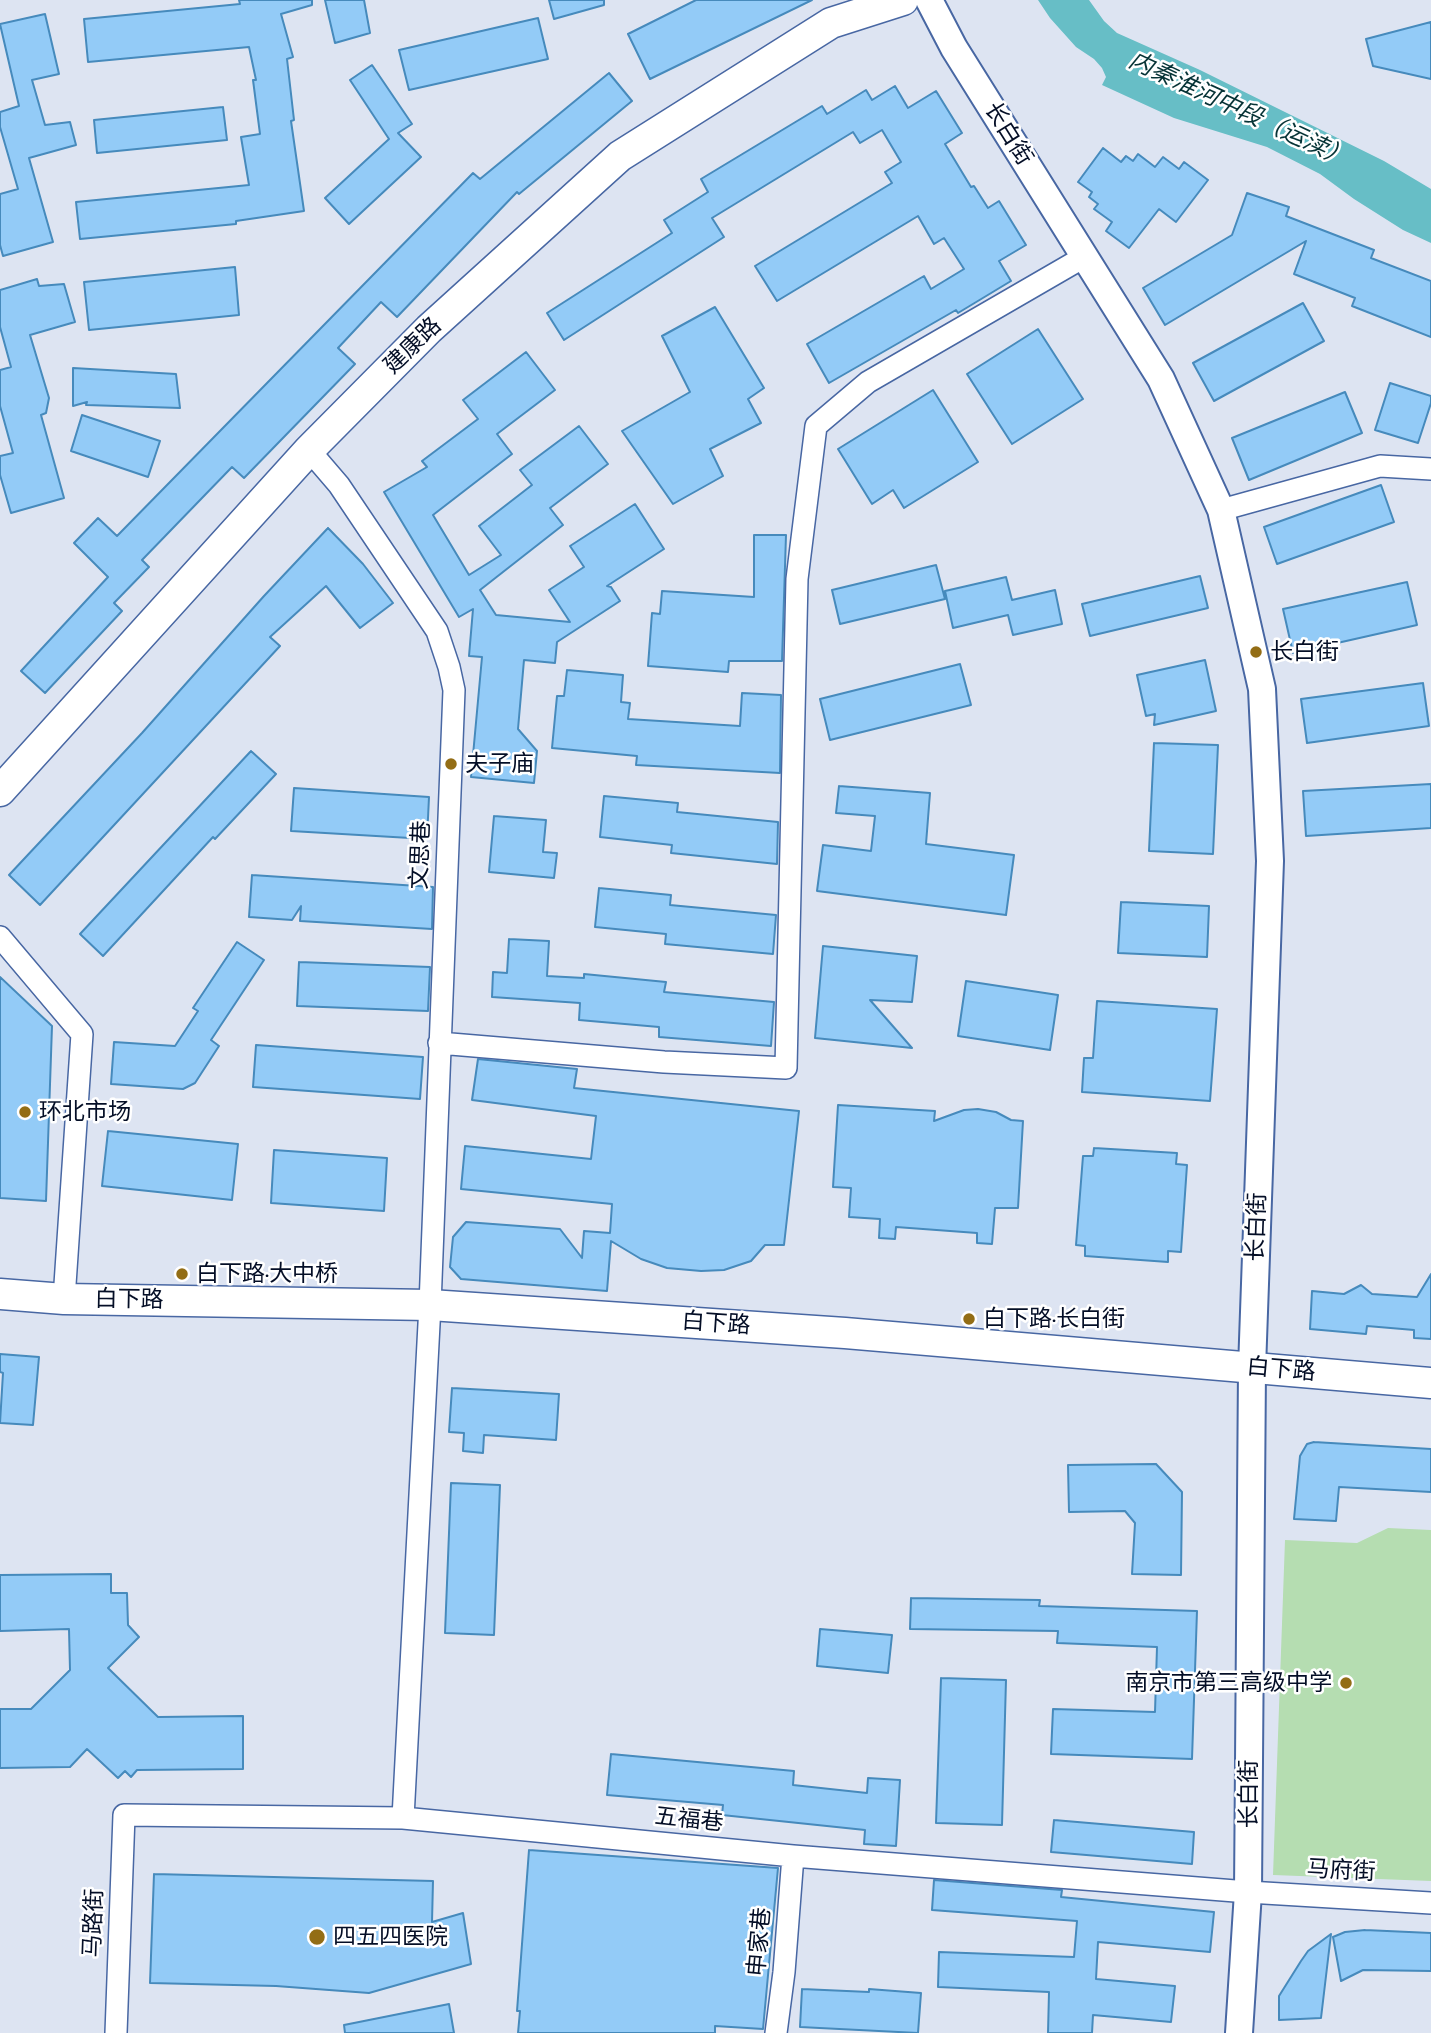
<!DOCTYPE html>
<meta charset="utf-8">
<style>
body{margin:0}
canvas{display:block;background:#dde4f2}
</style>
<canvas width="1431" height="2033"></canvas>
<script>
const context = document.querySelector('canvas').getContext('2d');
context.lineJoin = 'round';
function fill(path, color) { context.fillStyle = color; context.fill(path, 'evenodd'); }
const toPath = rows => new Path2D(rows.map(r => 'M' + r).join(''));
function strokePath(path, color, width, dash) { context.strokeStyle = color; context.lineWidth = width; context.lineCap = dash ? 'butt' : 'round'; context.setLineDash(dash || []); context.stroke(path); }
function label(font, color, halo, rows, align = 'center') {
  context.font = font + ' Karla,"Noto Sans SC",sans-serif'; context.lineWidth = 5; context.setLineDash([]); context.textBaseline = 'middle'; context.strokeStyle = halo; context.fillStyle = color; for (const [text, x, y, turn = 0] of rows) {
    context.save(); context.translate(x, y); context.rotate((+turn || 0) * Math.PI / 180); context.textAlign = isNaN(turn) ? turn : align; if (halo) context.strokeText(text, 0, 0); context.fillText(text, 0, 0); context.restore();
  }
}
fill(toPath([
 [1388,1528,1431,1530,1431,1881,1273,1875,1285,1540,1357,1543]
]), '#b5ddb1');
fill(toPath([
 [1038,0,1089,0,1104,21,1117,33,1200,70,1384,161,1431,189,1431,243,1403,230,1354,199,1320,174,1267,147,1174,118,1102,85,1106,77,1102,68,1094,59,1076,47,1050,18]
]), '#67bec6');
const building = toPath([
 [239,0,312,0,312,5,281,14,293,57,287,59,294,120,291,121,304,211,236,221,236,224,80,239,76,202,249,185,241,137,260,134,253,80,256,80,249,47,88,62,84,19,240,4,239,0],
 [325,0,364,0,370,33,335,43,325,0],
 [549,0,604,0,604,5,554,19,549,0],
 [696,0,812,0,650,79,628,34,696,0],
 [45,14,59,74,32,80,45,125,70,122,76,145,29,158,53,242,3,256,0,245,0,194,18,189,0,127,0,112,19,106,0,24,45,14],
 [538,18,548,59,409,90,399,50,538,18],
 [1431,22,1431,79,1373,66,1366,39,1431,22],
 [372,65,412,124,398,133,421,157,349,224,325,198,389,139,350,80,372,65],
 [609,73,632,101,519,194,517,192,397,317,381,302,338,348,355,364,244,478,232,467,142,560,149,567,114,603,122,611,45,693,21,671,108,577,74,543,98,518,117,536,473,173,480,179,609,73],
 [895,86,908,108,936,91,962,133,945,144,971,187,974,186,988,208,999,201,1026,245,999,261,1011,281,958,313,956,310,829,383,807,344,924,276,931,289,964,269,944,238,934,244,918,216,777,301,755,266,892,183,885,172,901,162,882,130,860,143,853,132,712,218,724,237,564,340,547,313,672,233,664,220,708,192,701,179,822,106,827,114,866,90,872,100,895,86],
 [223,107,227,140,97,153,94,120,223,107],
 [1103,148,1121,162,1126,156,1133,161,1138,154,1155,167,1163,157,1179,169,1184,162,1208,180,1176,222,1159,209,1129,248,1106,231,1112,222,1094,209,1098,204,1089,197,1092,192,1078,182,1103,148],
 [1247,193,1289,207,1286,216,1374,250,1371,258,1431,281,1431,337,1352,306,1355,298,1294,274,1306,241,1165,325,1143,288,1232,235,1247,193],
 [235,267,239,315,89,330,84,282,235,267],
 [37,279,39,286,64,284,75,322,30,335,49,398,46,413,41,415,64,498,11,513,0,475,0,456,13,453,0,406,0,370,11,367,0,327,0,290,37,279],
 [1303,303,1324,341,1214,401,1193,363,1303,303],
 [715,307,764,388,748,399,761,423,710,449,723,476,673,504,622,431,690,392,662,336,715,307],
 [1038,329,1083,399,1012,444,967,374,1038,329],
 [526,352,555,390,497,434,512,454,433,515,469,575,501,555,479,526,532,485,520,470,579,426,608,464,550,508,563,525,480,590,496,615,570,622,549,590,584,567,570,546,635,504,664,549,607,586,611,587,620,601,557,642,555,663,524,660,518,729,537,751,534,783,471,777,482,657,469,656,473,609,459,617,384,492,427,467,422,461,478,419,463,400,526,352],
 [73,368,176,374,180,408,86,405,87,402,73,406,73,368],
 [1390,383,1431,396,1431,403,1418,443,1375,430,1390,383],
 [933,390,978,462,904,508,893,490,872,504,838,449,933,390],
 [1345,392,1362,433,1249,480,1232,438,1345,392],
 [82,415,160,441,148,477,71,451,82,415],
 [1381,485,1394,522,1277,564,1264,527,1381,485],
 [328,528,363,564,393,603,360,628,326,586,270,637,280,646,40,905,9,875,142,733,264,596,328,528],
 [754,535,786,535,782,661,729,661,728,672,648,666,652,613,660,614,662,591,754,597,754,535],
 [936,565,945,599,840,624,832,590,936,565],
 [1200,576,1208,608,1090,636,1082,604,1200,576],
 [1006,577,1012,600,1055,590,1062,624,1013,635,1008,615,953,628,945,591,1006,577],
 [1407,582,1417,625,1293,653,1283,609,1407,582],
 [1205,660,1216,711,1154,725,1155,714,1146,716,1137,675,1205,660],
 [960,664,971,705,830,740,820,699,960,664],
 [567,670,623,675,621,702,630,703,628,719,740,726,742,693,781,695,780,773,636,765,637,756,552,748,557,696,564,696,567,670],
 [1423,683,1429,726,1307,743,1301,699,1423,683],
 [1154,743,1218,745,1213,854,1149,851,1154,743],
 [251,751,276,774,215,839,213,837,103,956,80,934,251,751],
 [1431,784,1431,828,1306,836,1303,791,1431,784],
 [839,786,930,793,926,844,1014,855,1006,915,817,891,823,845,871,851,875,816,836,813,839,786],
 [294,788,429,797,427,839,291,831,294,788],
 [604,796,678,803,677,812,778,822,777,864,671,853,672,845,600,837,604,796],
 [494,816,546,820,543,852,557,853,554,878,489,872,494,816],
 [252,875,433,887,432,929,300,921,301,906,292,920,249,917,252,875],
 [599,888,671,895,670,905,776,915,773,954,665,944,666,934,595,927,599,888],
 [1121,902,1209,906,1207,957,1118,953,1121,902],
 [509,939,549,941,547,976,584,978,584,974,666,982,664,992,774,1002,771,1046,659,1037,659,1027,579,1020,580,1003,492,997,493,972,507,973,509,939],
 [237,942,264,960,211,1040,219,1046,195,1083,183,1089,111,1084,114,1042,175,1046,198,1011,193,1008,237,942],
 [823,946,917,956,912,1002,870,1000,912,1048,815,1038,823,946],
 [299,962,430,967,428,1011,297,1006,299,962],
 [0,977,52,1026,46,1201,0,1198,0,977],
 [966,981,1058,995,1050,1050,958,1036,966,981],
 [1097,1001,1217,1009,1210,1101,1082,1092,1084,1058,1093,1058,1097,1001],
 [256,1045,423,1057,420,1099,253,1087,256,1045],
 [478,1059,577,1069,574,1088,799,1111,784,1245,765,1245,751,1261,724,1270,701,1271,667,1268,641,1259,611,1241,607,1291,461,1279,450,1267,453,1237,466,1222,560,1229,582,1258,584,1231,610,1233,612,1204,461,1189,465,1146,591,1159,596,1116,472,1100,478,1059],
 [838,1105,935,1111,934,1121,964,1110,978,1109,996,1112,1011,1120,1023,1121,1018,1208,995,1208,992,1244,977,1243,977,1233,896,1227,895,1239,879,1238,880,1219,849,1217,851,1188,833,1187,838,1105],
 [108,1131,238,1144,232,1200,102,1186,108,1131],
 [1094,1148,1177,1153,1176,1164,1187,1165,1181,1252,1168,1251,1168,1262,1085,1256,1085,1246,1076,1245,1083,1156,1093,1156,1094,1148],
 [274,1150,387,1158,384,1211,271,1203,274,1150],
 [1431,1274,1431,1339,1414,1338,1414,1330,1367,1326,1366,1334,1310,1329,1312,1291,1344,1294,1361,1285,1372,1294,1417,1297,1431,1274],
 [0,1354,39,1357,33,1425,0,1423,3,1373,0,1372,0,1354],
 [452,1388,559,1394,556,1440,484,1435,483,1453,463,1451,464,1433,449,1432,452,1388],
 [1314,1442,1431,1449,1431,1492,1339,1487,1336,1521,1294,1519,1300,1456,1307,1444,1314,1442],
 [1156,1464,1182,1492,1181,1575,1132,1574,1135,1523,1125,1511,1069,1512,1068,1465,1156,1464],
 [451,1483,500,1485,494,1635,445,1633,451,1483],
 [111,1574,111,1593,127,1593,128,1625,139,1637,108,1668,158,1717,243,1716,243,1769,137,1770,131,1777,125,1771,118,1778,87,1749,70,1767,0,1768,0,1709,31,1709,70,1670,69,1629,0,1631,0,1575,111,1574],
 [911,1598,1040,1600,1039,1606,1197,1611,1192,1759,1051,1754,1053,1709,1155,1712,1157,1647,1057,1643,1058,1631,910,1629,911,1598],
 [820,1629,892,1635,888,1673,817,1666,820,1629],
 [941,1678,1006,1680,1002,1825,936,1823,941,1678],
 [611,1754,794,1771,793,1785,867,1793,868,1778,900,1780,896,1846,864,1844,865,1830,722,1815,723,1805,607,1795,611,1754],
 [1054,1820,1194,1832,1192,1864,1051,1852,1054,1820],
 [529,1850,778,1868,763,2029,715,2026,715,2033,518,2033,520,2011,517,2011,529,1850],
 [154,1874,433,1881,432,1922,463,1913,471,1964,369,1993,276,1986,150,1983,154,1874],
 [934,1880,1062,1890,1061,1897,1214,1912,1210,1952,1098,1942,1096,1979,1175,1986,1171,2022,1093,2015,1092,2033,1048,2033,1049,1992,938,1987,939,1952,1074,1957,1077,1921,932,1910,934,1880],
 [1365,1930,1431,1933,1431,1971,1363,1970,1341,1981,1333,1937,1345,1932,1365,1930],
 [1331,1934,1321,2018,1279,2020,1279,1996,1301,1961,1308,1951,1331,1934],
 [802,1989,869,1992,869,1989,921,1993,918,2033,800,2027,802,1989],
 [449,2004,454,2033,345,2033,344,2025,449,2004]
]);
fill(building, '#93cbf7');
strokePath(building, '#468abc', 2);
const minor = toPath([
 [309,450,339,485,437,631,449,667,454,690,430,1305,403,1818],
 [1221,510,1380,466,1431,469],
 [0,937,82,1034,64,1299],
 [439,1043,664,1062,786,1068,797,579,816,426,868,382,1084,257],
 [116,2033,124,1815,403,1818,793,1856,1248,1892,1431,1903],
 [776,2033,784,1972,793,1856]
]);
const tertiary = toPath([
 [929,0,954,48,1161,379,1221,510,1262,689,1270,861,1252,1368,1248,1892,1239,2033]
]);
const secondary = toPath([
 [0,791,309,450,429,329,620,156,831,23,903,0],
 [0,1294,64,1299,430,1305,845,1333,1431,1383]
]);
strokePath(minor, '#4867a3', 24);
strokePath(tertiary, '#4867a3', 30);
strokePath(secondary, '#4867a3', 33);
strokePath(minor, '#fff', 21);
strokePath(tertiary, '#fff', 26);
strokePath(secondary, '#fff', 30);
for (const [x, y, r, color] of [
 [1256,652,7,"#936d15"],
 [451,764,7,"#936d15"],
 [25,1112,7,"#936d15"],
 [182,1274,7,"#936d15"],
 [969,1319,7,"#936d15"],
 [1346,1683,7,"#936d15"],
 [317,1937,9,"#936d15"]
]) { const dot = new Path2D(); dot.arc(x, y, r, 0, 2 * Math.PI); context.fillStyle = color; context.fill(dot); strokePath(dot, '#fff', 2.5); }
label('23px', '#040e26', '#fff', [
 ["长白街",1008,134,58],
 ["建康路",413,346,-44],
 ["文思巷",421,855,-88],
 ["长白街",1257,1227,-88],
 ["白下路",129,1300,1],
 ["白下路",716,1324,4],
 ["白下路",1281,1370,5],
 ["长白街",1249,1794,-90],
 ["五福巷",689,1820,6],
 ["马府街",1341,1871,3],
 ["马路街",94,1923,-88],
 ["申家巷",760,1942,-85]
]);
label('23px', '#040e26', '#fff', [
 ["长白街",1270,652],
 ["夫子庙",465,764],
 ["环北市场",39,1112],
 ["白下路·大中桥",196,1274],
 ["白下路·长白街",983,1319],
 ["南京市第三高级中学",1332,1683,"right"],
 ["四五四医院",333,1937]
], 'left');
label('italic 24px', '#063336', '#fff', [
 ["内秦淮河中段（运渎）",1239,110,25]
]);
</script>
